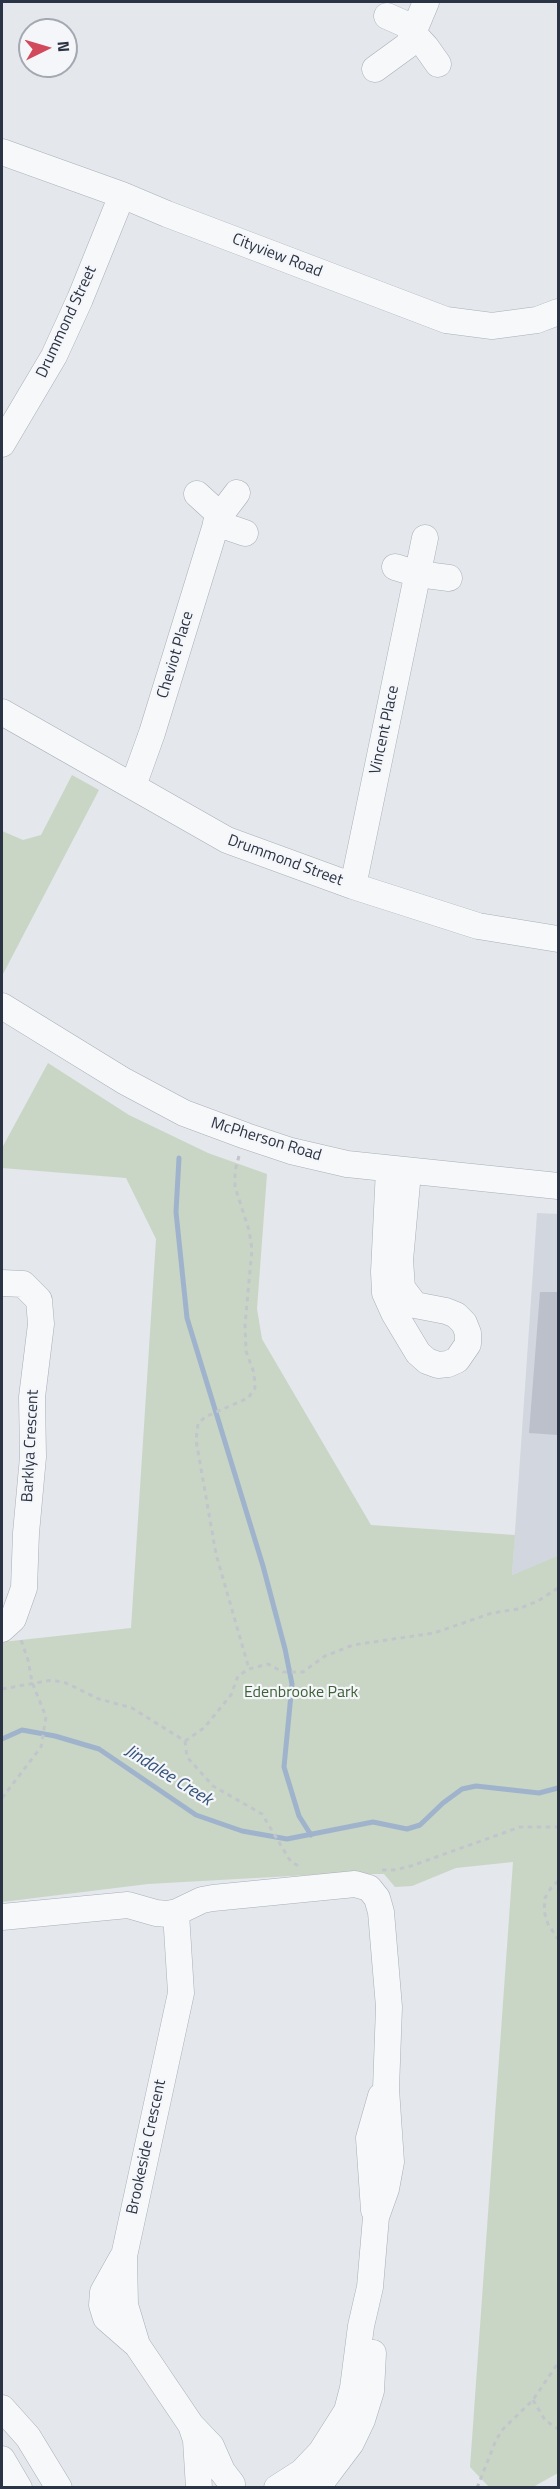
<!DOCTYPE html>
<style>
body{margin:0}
#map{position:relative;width:560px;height:2489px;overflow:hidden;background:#e4e7ec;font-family:"Titillium Web",sans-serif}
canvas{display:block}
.frame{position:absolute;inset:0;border:3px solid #2b3445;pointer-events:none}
.north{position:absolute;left:18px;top:18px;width:60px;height:60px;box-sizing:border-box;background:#f4f6f9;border:2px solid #a4a8b1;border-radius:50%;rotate:85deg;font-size:16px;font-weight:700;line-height:24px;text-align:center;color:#2b3445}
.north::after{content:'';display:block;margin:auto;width:21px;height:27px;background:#d1495b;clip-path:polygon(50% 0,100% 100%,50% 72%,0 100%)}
</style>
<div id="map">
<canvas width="560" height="2489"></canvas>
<div class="frame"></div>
<div class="north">N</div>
</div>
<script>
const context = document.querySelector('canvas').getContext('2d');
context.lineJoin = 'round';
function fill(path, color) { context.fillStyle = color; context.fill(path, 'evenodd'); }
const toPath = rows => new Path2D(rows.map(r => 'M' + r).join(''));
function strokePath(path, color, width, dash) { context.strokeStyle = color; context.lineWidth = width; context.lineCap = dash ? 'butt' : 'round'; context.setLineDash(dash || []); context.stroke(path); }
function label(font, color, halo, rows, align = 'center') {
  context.font = font + ' "Titillium Web",sans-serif'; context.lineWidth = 4.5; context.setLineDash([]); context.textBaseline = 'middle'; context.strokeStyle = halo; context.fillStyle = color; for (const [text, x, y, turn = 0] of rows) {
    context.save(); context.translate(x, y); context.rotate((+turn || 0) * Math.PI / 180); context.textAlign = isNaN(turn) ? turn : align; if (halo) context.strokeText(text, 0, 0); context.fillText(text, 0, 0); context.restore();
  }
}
fill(toPath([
 [537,1213,558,1214,558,1557,512,1575]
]), '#d2d6de');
fill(toPath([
 [72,775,99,790,2,976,2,831,23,840,41,835],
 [48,1063,129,1115,208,1153,267,1174,257,1309,262,1339,371,1525,515,1535,512,1575,558,1556,558,2473,533,2487,489,2487,470,2467,513,1862,456,1868,412,1886,395,1887,384,1874,327,1874,148,1884,2,1902,2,1642,131,1628,156,1239,126,1178,2,1168,2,1148]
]), '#c9d6c5');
strokePath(toPath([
 [179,1158,176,1212,187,1318,263,1566,285,1649,292,1684,284,1767,299,1816,311,1835],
 [2,1739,22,1730,55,1736,99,1749,196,1815,242,1831,287,1839,373,1822,407,1829,420,1825,443,1803,462,1789,476,1786,539,1793,558,1788]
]), '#9fb4cc', 5);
fill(toPath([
 [540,1292,558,1292,558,1435,529,1433]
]), '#bbc0ca');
const minor = toPath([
 [387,16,414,28],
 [413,33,426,47,438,64],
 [375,69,408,45,426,2],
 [2,152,122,195,167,214,446,320,492,326,537,320,558,312],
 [2,444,54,356,80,299,122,195],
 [197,494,220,515],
 [216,523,245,533],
 [395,567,418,574,449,578],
 [2,712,227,840,353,886,478,926,558,939],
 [133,786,152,733,218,518,237,493],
 [353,886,425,538],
 [2,1006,124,1081,184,1113,246,1136,291,1151,347,1164,558,1186],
 [389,1169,384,1272,385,1293,394,1313,418,1353,427,1361,438,1365,448,1364,457,1360,468,1344,468,1333,464,1323,456,1315,446,1311,415,1305,402,1288,400,1260,408,1172],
 [2,1283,23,1284,39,1300,41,1324,32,1397,33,1457,26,1533,24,1588,13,1619,2,1629],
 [2,1917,128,1905,156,1913,168,1914,177,1912,202,1900,213,1898,355,1884,369,1888,377,1898,381,1912,389,2007,386,2089,391,2162,386,2189,376,2217,370,2287,361,2326,353,2388,347,2411,321,2452,302,2472,277,2488],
 [374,2210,369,2138,381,2096],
 [122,2258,103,2292,102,2305,106,2318,137,2345,191,2425,211,2446,222,2471,232,2484],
 [137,2345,125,2305,124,2256,181,1993,176,1913],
 [2,2408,28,2437,59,2488],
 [191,2425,196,2440,199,2488],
 [2,2459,19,2488],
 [317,2488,351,2443,362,2420,371,2391,373,2353]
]);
strokePath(minor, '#a9aeb7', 27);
strokePath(toPath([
 [239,1156,235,1171,235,1187,249,1230,252,1249,245,1325,246,1351,254,1373,255,1388,248,1398,205,1417,198,1424,196,1440,216,1554,249,1669],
 [2,1689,52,1680,66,1683,99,1699,132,1708,185,1741],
 [185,1741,187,1757,213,1786,262,1814,291,1862,301,1867],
 [185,1741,204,1728,231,1695,238,1676,249,1669,268,1664,283,1672,303,1672,325,1656,353,1645,434,1633,492,1613,518,1609,538,1601,558,1588],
 [2,1798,41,1747,46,1717,32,1682,28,1660,21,1640],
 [382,1870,394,1870,411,1866,520,1827,558,1827],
 [558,1881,551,1888,545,1898,544,1911,548,1924,558,1939],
 [533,2400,545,2420,558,2429],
 [477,2488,496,2440,503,2429,533,2400,558,2363]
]), '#c2c5cb', 3, [4.5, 4.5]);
strokePath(minor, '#f7f8fa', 26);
label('16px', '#2b3445', '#f4f6f9', [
 ["Cityview Road",277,256,21],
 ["Drummond Street",67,322,-65],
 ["Cheviot Place",176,655,-73],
 ["Vincent Place",385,730,-78],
 ["Drummond Street",285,861,20],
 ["McPherson Road",266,1140,17],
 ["Barklya Crescent",31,1446,-87],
 ["Brookeside Crescent",147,2147,-78]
]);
label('16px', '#3f6138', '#f4f6f9', [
 ["Edenbrooke Park",301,1693]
]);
label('italic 18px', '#34527a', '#f4f6f9', [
 ["Jindalee Creek",168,1776,32]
]);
</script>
